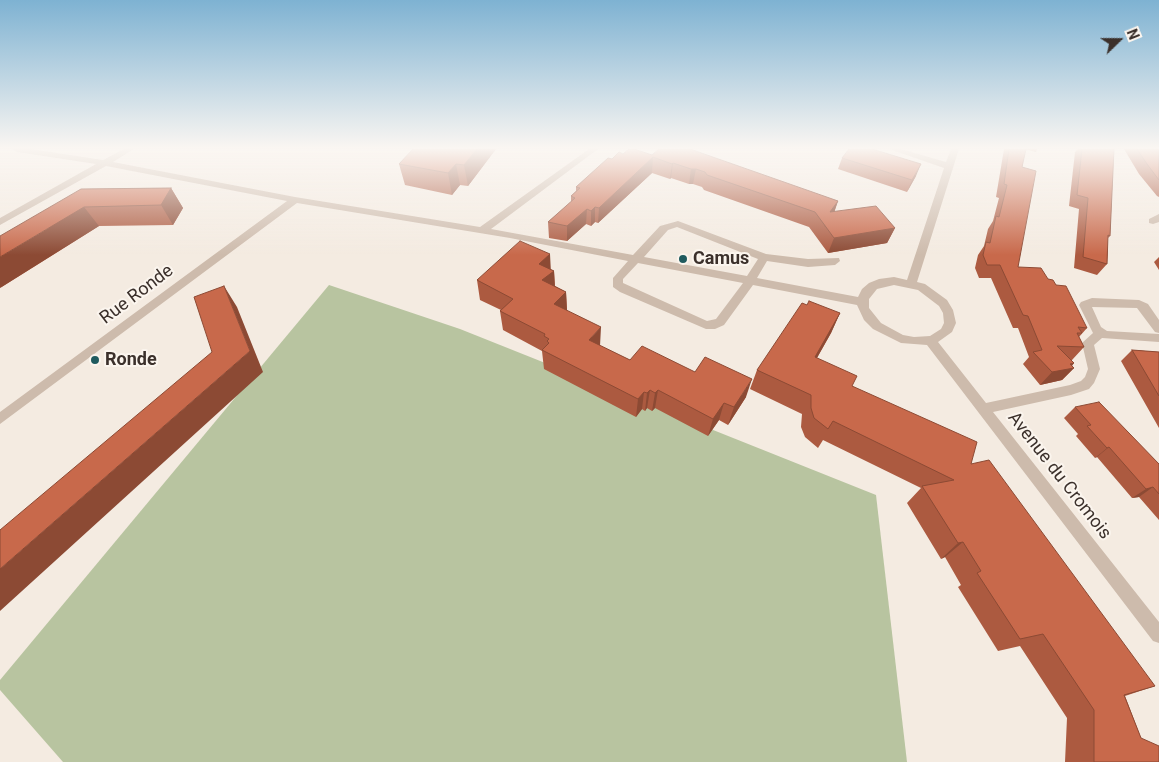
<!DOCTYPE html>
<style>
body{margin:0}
#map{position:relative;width:1159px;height:762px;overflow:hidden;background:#f4ebe1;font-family:Roboto,sans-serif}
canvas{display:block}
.north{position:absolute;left:1094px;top:15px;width:50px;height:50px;-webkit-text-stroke:4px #fbf5ee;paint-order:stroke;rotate:68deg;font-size:14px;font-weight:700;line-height:20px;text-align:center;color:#3b302b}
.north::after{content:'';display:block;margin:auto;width:18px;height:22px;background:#3b302b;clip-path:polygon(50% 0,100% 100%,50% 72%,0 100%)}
</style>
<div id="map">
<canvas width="1159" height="762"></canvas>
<div class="north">N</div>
</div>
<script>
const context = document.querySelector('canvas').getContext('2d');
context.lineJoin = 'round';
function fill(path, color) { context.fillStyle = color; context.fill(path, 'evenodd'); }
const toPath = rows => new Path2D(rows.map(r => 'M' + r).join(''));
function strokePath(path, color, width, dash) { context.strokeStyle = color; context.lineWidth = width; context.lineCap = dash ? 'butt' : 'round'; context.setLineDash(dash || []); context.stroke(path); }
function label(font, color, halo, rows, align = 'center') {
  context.font = font + ' Roboto,sans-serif'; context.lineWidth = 4; context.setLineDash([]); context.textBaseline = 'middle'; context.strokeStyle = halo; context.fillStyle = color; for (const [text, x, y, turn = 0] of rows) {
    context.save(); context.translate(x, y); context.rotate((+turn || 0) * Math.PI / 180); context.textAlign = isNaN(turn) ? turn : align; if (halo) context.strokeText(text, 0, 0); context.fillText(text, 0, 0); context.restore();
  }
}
fill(toPath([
 [329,285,460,329,876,495,907,762,63,762,0,690,0,680]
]), '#b8c4a0');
fill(toPath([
 [13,149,31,149,103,160,124,149,134,149,113,162,295,197,480,227,589,149,598,149,491,229,633,255,660,226,678,221,766,254,808,259,839,258,840,261,835,265,808,267,767,261,757,278,858,297,862,289,869,283,879,279,894,277,907,280,944,168,889,149,901,149,946,162,951,149,959,149,917,282,925,284,947,300,953,310,956,323,952,332,938,342,986,403,1070,385,1081,381,1085,377,1088,369,1082,343,1093,333,1079,305,1081,302,1092,298,1139,300,1148,304,1159,320,1159,333,1155,332,1137,308,1092,307,1101,327,1107,331,1159,334,1159,342,1102,338,1094,345,1100,369,1094,383,1089,389,1071,395,993,412,1159,622,1159,643,1153,641,927,345,901,343,873,329,864,320,857,305,753,285,724,325,715,329,706,329,620,292,613,287,613,278,628,261,510,238,297,203,0,424,0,412,287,201,106,166,0,225,0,218,96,164,17,152,13,149],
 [677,227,758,259,747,276,644,257,668,230,677,227],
 [638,263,743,283,716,319,707,321,623,283,623,279,638,263],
 [894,285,918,290,939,306,943,313,944,323,941,329,930,336,914,337,903,335,881,323,869,308,869,299,877,289,894,285],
 [1159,214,1159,222,1153,224,1149,223,1149,219,1159,214]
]), '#cdbbac');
fill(toPath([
 [496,149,468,186,460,185,452,195,405,185,399,164],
 [873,149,916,176,907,192,838,169,842,158],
 [1004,149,1037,149,1036,152,1025,149,1022,167,1018,267,1048,279,1056,285,1087,328,1079,337,1084,347,1072,360,1071,360,1074,363,1072,366,1074,368,1062,380,1040,385,1023,364,1029,357,1018,328,1013,328,991,278,979,278,975,268,978,255,984,246,988,229,993,221,999,198,996,197],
 [1078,149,1114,149,1110,236,1108,238,1107,264,1097,275,1074,268,1079,209,1069,206,1075,152],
 [1124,149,1159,149,1159,197,1157,196,1139,174],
 [623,154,652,155,838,201,834,212,895,228,887,243,828,253,809,227,704,190,702,187,693,184,689,184,671,178,670,179,652,173,598,223,595,222,591,226,586,224,567,241,549,238,548,222,571,202,571,196,576,191,576,187,612,159],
 [171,188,183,208,173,225,99,226,0,288,81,189],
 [550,254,550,269,554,271,555,286,566,292,567,310,600,346,630,360,746,397,728,425,719,420,708,436,655,408,652,411,647,408,645,411,642,409,636,417,544,369,542,351,503,330,500,311,501,310,480,300,477,280],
 [1159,257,1159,270,1154,262],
 [807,305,840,313,831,333,817,358,852,386,971,464,1155,686,1125,696,1141,738,1159,762,1065,762,1067,718,1020,646,998,651,958,587,961,585,945,557,941,559,907,503,921,488,823,440,818,448,805,437,801,427,802,414,750,389,757,370],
 [1132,350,1159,352,1159,428,1121,361],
 [1075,407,1159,464,1159,520,1139,497,1132,498,1097,457,1095,458,1076,436,1078,434,1064,418]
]), '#ac5a40');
fill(toPath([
 [477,149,496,149,468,186,464,165],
 [653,157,652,173,598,223,599,208],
 [673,163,671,178,670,179,672,164],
 [456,164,460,185,452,195,448,173],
 [921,164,916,176,907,192,912,180],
 [691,169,696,169,693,184,689,184],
 [171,188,183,208,173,225,161,205],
 [838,201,833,216,824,227,830,212],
 [84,207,99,226,0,288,0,257],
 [595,207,595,222,591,226,591,211],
 [587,209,586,224,567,241,567,226],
 [895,228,887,243,828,253,834,238],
 [550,254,551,273,554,271,555,290,544,299,539,264],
 [224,286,237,307,263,372,0,611,0,569,250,351],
 [566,292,567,311,554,304],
 [840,313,831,333,806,377,815,357],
 [601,327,600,346,589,340],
 [1074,363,1069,369,1074,368,1062,380,1040,385,1052,372],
 [752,379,746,397,728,425,734,407],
 [650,390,647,408,645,411,647,393],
 [658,390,655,408,652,411,655,393],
 [644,392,642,409,636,417,638,399],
 [724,403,719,420,708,436,713,419],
 [1109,447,1097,457,1095,458,1107,448],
 [1153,487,1139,497,1132,498,1146,489],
 [963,542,945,557,941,559,958,543]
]), '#8c4a34');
const building = toPath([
 [413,149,477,149,464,165,456,164,448,173,399,164,413,149],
 [629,149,634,149,652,155,659,149,690,149,838,201,830,212,876,206,895,228,834,238,815,212,707,175,705,172,696,169,691,169,673,163,672,164,653,157,599,208,595,207,591,211,587,209,567,226,548,222,575,198,571,196,580,188,576,187,608,158,612,159,619,152,623,154,629,149],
 [849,149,872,149,921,164,912,180,842,158,849,149],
 [1009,149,1026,149,1022,167,1036,171,1018,267,1041,268,1048,279,1053,280,1056,285,1066,286,1087,328,1078,327,1082,333,1077,333,1084,347,1057,346,1074,363,1070,364,1074,368,1052,372,1033,352,1042,350,1028,316,1023,315,1000,265,987,265,983,255,986,242,990,243,996,216,999,217,1007,185,1004,184,1009,149],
 [1082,149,1114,149,1110,236,1108,235,1107,264,1083,257,1088,198,1077,195,1082,149],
 [1137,149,1159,149,1159,180,1147,164,1137,149],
 [171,188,161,205,84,207,0,257,0,236,81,189,171,188],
 [520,241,550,254,539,264,554,271,542,280,566,292,554,304,601,327,589,340,630,360,642,346,695,372,705,357,752,379,734,407,724,403,713,419,658,390,655,393,650,390,647,393,644,392,638,399,542,350,549,343,547,341,549,339,544,336,545,334,500,311,513,299,477,280,520,241],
 [224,286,250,351,0,569,0,530,212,352,194,297,224,286],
 [809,301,840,313,815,357,857,376,852,386,977,442,971,464,989,460,1155,686,1124,695,1141,738,1159,746,1159,762,1094,762,1094,710,1043,634,1020,639,977,573,981,571,963,542,958,543,922,486,954,480,833,421,828,429,814,418,811,408,811,395,757,370,802,303,807,305,809,301],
 [1132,350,1159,352,1159,396,1132,350],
 [1099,402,1159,464,1159,494,1153,487,1146,489,1109,447,1107,448,1087,426,1091,425,1075,407,1099,402]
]);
fill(building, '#c8694b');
strokePath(building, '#8c4a34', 1);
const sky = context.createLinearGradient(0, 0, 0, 255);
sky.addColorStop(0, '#7eb2d2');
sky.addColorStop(0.58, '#faf6f2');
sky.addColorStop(1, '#faf6f200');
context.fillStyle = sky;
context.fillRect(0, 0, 1159, 255);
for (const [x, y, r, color] of [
 [683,259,5,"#1f5a5e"],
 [95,360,5,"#1f5a5e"]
]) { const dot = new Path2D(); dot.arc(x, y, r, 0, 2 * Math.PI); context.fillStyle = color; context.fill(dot); strokePath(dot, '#fbf5ee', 2); }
label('bold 18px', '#3b302b', '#fbf5ee', [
 ["Camus",693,259],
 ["Ronde",105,360]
], 'left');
label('18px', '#3b302b', '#fbf5ee', [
 ["Rue Ronde",137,295,-37],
 ["Avenue du Cromois",1059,476,52]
]);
</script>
